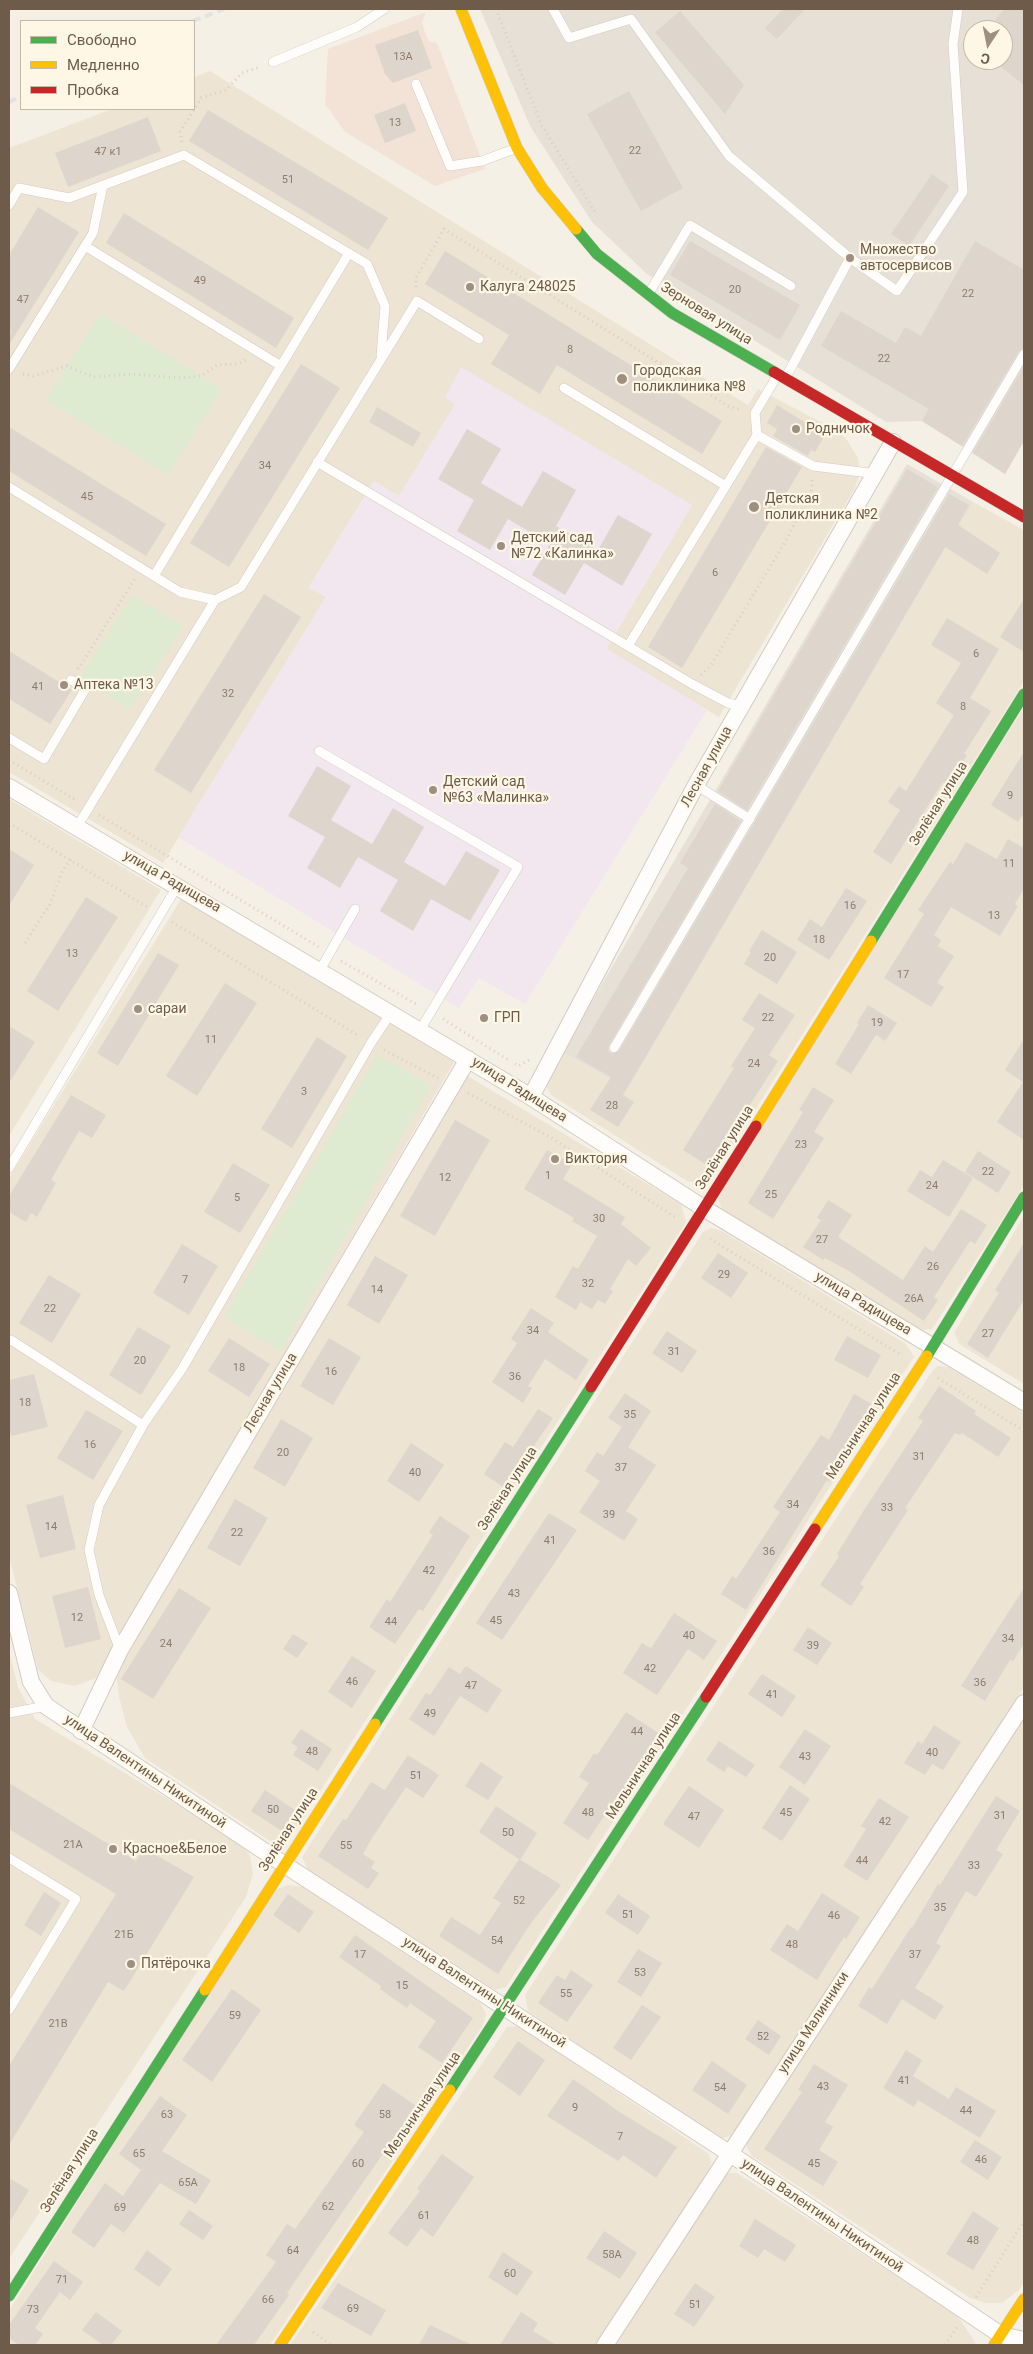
<!DOCTYPE html>
<meta charset="utf-8">
<style>
body{margin:0}
#map{position:relative;width:1033px;height:2354px;overflow:hidden;background:#f5f0e6;font-family:Roboto,sans-serif}
canvas{display:block}
.frame{position:absolute;inset:0;border:10px solid #6f5b49;pointer-events:none}
.legend{position:absolute;left:20px;top:20px;width:175px;height:90px;box-sizing:border-box;background:#fef7e5;border:1px solid #c5b9a7;margin:0;padding:6px 9px;list-style:none;font-size:15px;color:#6f5b49}
.legend li{display:flex;align-items:center;gap:10px;height:25px}
.legend b{width:25px;border:1px solid #c5b9a7}
.north{position:absolute;left:963px;top:20px;width:50px;height:50px;box-sizing:border-box;background:#fef7e5;border:1px solid #c5b9a7;border-radius:50%;rotate:191deg;font-size:14px;font-weight:700;line-height:20px;text-align:center;color:#6f5b49}
.north::after{content:'';display:block;margin:auto;width:18px;height:22px;background:#9e8f80;clip-path:polygon(50% 0,100% 100%,50% 72%,0 100%)}
</style>
<div id="map">
<canvas width="1033" height="2354"></canvas>
<div class="frame"></div>
<ul class="legend">
<li><b style="height:6px;background:#4caf50"></b>Свободно</li>
<li><b style="height:6px;background:#ffc107"></b>Медленно</li>
<li><b style="height:6px;background:#c62828"></b>Пробка</li>
</ul>
<div class="north">С</div>
</div>
<script>
const context = document.querySelector('canvas').getContext('2d');
context.lineJoin = 'round';
function fill(path, color) { context.fillStyle = color; context.fill(path, 'evenodd'); }
const toPath = rows => new Path2D(rows.map(r => 'M' + r).join(''));
function strokePath(path, color, width, dash) { context.strokeStyle = color; context.lineWidth = width; context.lineCap = dash ? 'butt' : 'round'; context.setLineDash(dash || []); context.stroke(path); }
function label(font, color, halo, rows, align = 'center') {
  context.font = font + ' Roboto,sans-serif'; context.lineWidth = 4.5; context.setLineDash([]); context.textBaseline = 'middle'; context.strokeStyle = halo; context.fillStyle = color; for (const [text, x, y, turn = 0] of rows) {
    context.save(); context.translate(x, y); context.rotate((+turn || 0) * Math.PI / 180); context.textAlign = isNaN(turn) ? turn : align; if (halo) context.strokeText(text, 0, 0); context.fillText(text, 0, 0); context.restore();
  }
}
fill(toPath([
 [210,71,748,405,758,389,836,430,847,440,858,458,860,473,855,488,719,717,606,649,692,505,456,404,399,497,374,481,309,587,326,597,163,863,9,772,9,148,112,109,194,109,194,77],
 [973,502,1024,530,1024,681,713,1177,702,1184,687,1181,551,1095,546,1085,562,1052,628,1089],
 [1024,707,1024,1185,932,1329,920,1330,722,1209,718,1197],
 [9,799,161,890,9,1136],
 [181,899,454,1062,96,1678,75,1686,51,1681,38,1670,9,1556,9,1178],
 [466,1075,681,1204,686,1222,288,1841,273,1843,145,1758,127,1727,119,1697,116,1671],
 [1024,1216,1024,1384,959,1344,954,1333],
 [711,1228,722,1231,906,1344,914,1357,506,1987,495,1990,308,1870,302,1857,703,1232],
 [937,1366,948,1367,1024,1413,1024,1687,736,2134,720,2139,528,2011,525,1995,929,1376],
 [9,1651,18,1687,35,1719,238,1841,250,1855,253,1874,246,1897,9,2259],
 [1024,1715,1024,2282,1019,2290,1002,2303,986,2303,970,2298,752,2156,747,2148,746,2138],
 [288,1885,303,1887,480,2003,486,2014,483,2025,270,2345,9,2345,9,2311,269,1897,277,1889],
 [519,2026,709,2154,711,2163,708,2172,600,2345,290,2345,507,2027],
 [728,2173,737,2173,957,2315,975,2342,975,2345,616,2345,720,2179]
]), '#eee4d3');
fill(toPath([
 [426,12,422,23,425,32,429,41,437,43,485,169,435,186,345,132,325,104,328,49]
]), '#f3e3d6');
fill(toPath([
 [480,9,1024,9,1024,441,1005,474,922,421,886,422,647,274,592,222,530,126],
 [973,30,1003,30,1003,60,973,60],
 [907,464,973,502,628,1089,562,1052]
]), '#e6e0d7');
fill(toPath([
 [461,367,692,505,606,648,707,710,525,1004,479,978,459,1008,178,837,326,597,309,588,374,481,399,496,455,404,445,397]
]), '#f2e6ef');
fill(toPath([
 [100,313,222,389,168,475,46,400],
 [132,594,183,626,130,710,80,678],
 [377,1055,431,1085,280,1351,224,1317]
]), '#deebd1');
fill(toPath([
 [783,9,805,9,777,39,765,28],
 [1004,9,1024,9,1024,85,992,60,1003,60,1003,30,987,30],
 [680,11,744,85,725,114,655,32],
 [418,30,432,68,393,83,385,74,375,45],
 [629,91,683,188,641,211,587,114],
 [405,103,416,131,385,143,374,115],
 [208,110,388,218,368,250,189,141],
 [148,117,161,151,68,187,55,153],
 [932,174,949,186,909,246,891,234],
 [38,207,79,232,9,345,9,255],
 [124,213,294,318,276,348,106,243],
 [690,241,800,305,780,340,670,275],
 [975,241,1024,270,1024,348,1019,351,962,446,922,421,929,409,821,346,841,311,896,343,905,327,921,336],
 [445,251,722,421,702,454,557,365,540,394,491,364,509,335,425,284],
 [301,364,340,388,229,567,190,543],
 [1024,366,1024,441,1005,474,973,453],
 [777,405,825,435,815,452,811,450,808,456,773,436,777,429,767,423],
 [377,407,421,433,413,447,369,422],
 [9,427,166,524,146,556,9,471],
 [467,429,501,449,481,483,522,507,543,471,576,490,556,526,598,550,618,515,652,534,622,586,584,563,565,595,532,575,550,544,508,519,490,550,457,531,474,500,438,479],
 [766,447,802,467,682,668,648,647],
 [907,469,938,487,747,810,718,791],
 [949,494,969,505,958,525,1000,553,987,574,945,547,623,1095,634,1102,618,1127,590,1110,611,1077,576,1057,688,868,680,863,715,804,741,821,609,1045,608,1051,611,1054,619,1051],
 [264,594,301,617,191,793,154,770],
 [1024,599,1024,652,1000,637],
 [947,618,999,649,970,698,991,711,964,754,967,755,948,785,943,782,891,864,873,852,900,810,888,802,899,786,906,791,954,715,936,703,961,663,931,645],
 [9,651,72,690,50,724,9,699],
 [1024,752,1024,813,1018,822,991,805],
 [317,766,351,786,331,820,372,844,393,808,424,827,404,862,445,886,466,851,500,870,470,921,431,899,413,931,380,911,398,880,358,857,340,888,307,868,325,837,288,816],
 [1008,839,1024,848,1024,888,1015,904,1018,906,1000,936,951,907,934,935,941,940,938,946,954,956,937,983,944,987,931,1007,884,978,924,914,918,910,950,862,953,864,966,842,997,859],
 [9,849,34,865,9,906],
 [846,888,867,901,829,960,797,940,810,919,822,927],
 [86,897,118,917,58,1011,27,991],
 [762,930,797,952,777,984,744,964,751,952,749,951],
 [158,953,179,965,118,1066,97,1053],
 [225,983,257,1003,197,1096,166,1076],
 [759,993,795,1015,769,1055,778,1061,710,1167,683,1150,734,1068,731,1066,755,1028,742,1020],
 [868,1005,897,1023,885,1041,876,1035,851,1074,835,1064,859,1024,857,1023],
 [9,1026,35,1042,9,1083],
 [317,1037,347,1056,292,1148,261,1129],
 [1024,1039,1024,1140,997,1122,1023,1082,1005,1070],
 [813,1087,834,1100,814,1132,824,1138,773,1219,748,1203,803,1112,799,1110],
 [71,1095,106,1115,92,1138,79,1131,51,1180,56,1183,37,1217,31,1213,26,1222,9,1212,9,1196],
 [455,1120,490,1140,435,1236,400,1216],
 [547,1150,572,1164,563,1179,625,1217,621,1224,651,1248,636,1266,628,1259,610,1289,613,1291,605,1304,598,1300,592,1309,580,1302,576,1310,555,1297,573,1266,578,1269,597,1236,572,1221,574,1218,524,1189],
 [978,1151,1011,1172,998,1193,965,1172],
 [943,1160,973,1178,949,1217,907,1191,920,1170,932,1177],
 [233,1163,270,1185,240,1233,204,1212],
 [828,1200,852,1215,838,1237,903,1280,925,1246,933,1252,961,1209,987,1225,975,1244,970,1241,934,1297,938,1300,924,1321,849,1271,825,1258,823,1260,803,1247,821,1220,817,1218],
 [1024,1243,1024,1300,988,1358,967,1344,999,1293,995,1290],
 [182,1244,218,1266,189,1315,153,1293],
 [718,1253,748,1273,731,1298,701,1278],
 [375,1256,408,1275,379,1324,347,1305],
 [49,1275,81,1294,52,1343,19,1323],
 [531,1308,554,1323,548,1332,589,1360,576,1380,545,1359,528,1386,532,1388,523,1403,492,1382,517,1343,511,1339],
 [138,1327,171,1346,141,1395,109,1375],
 [667,1331,697,1351,682,1373,652,1353],
 [847,1336,881,1355,868,1378,834,1360],
 [229,1338,270,1364,249,1397,208,1371],
 [329,1338,361,1357,333,1405,300,1386],
 [34,1374,48,1427,11,1436,9,1427,9,1380],
 [939,1386,976,1411,974,1414,1011,1438,998,1457,962,1433,960,1435,955,1433,905,1508,908,1510,860,1584,864,1587,851,1606,820,1585,839,1556,837,1554,866,1507,923,1421,918,1418],
 [625,1393,651,1411,628,1447,656,1465,626,1511,638,1519,624,1541,579,1512,600,1481,585,1471,597,1452,603,1456,622,1427,608,1418],
 [854,1394,875,1406,856,1441,829,1482,827,1480,746,1610,721,1594,732,1576,736,1579,780,1512,773,1507,821,1435,829,1440],
 [538,1409,553,1418,505,1488,484,1474,505,1442,513,1447],
 [86,1410,123,1431,93,1480,57,1458],
 [281,1419,313,1438,285,1487,253,1468],
 [411,1443,444,1465,419,1502,387,1481],
 [63,1495,76,1549,40,1558,26,1505],
 [235,1499,268,1518,240,1566,207,1548],
 [549,1513,577,1530,502,1640,476,1623],
 [440,1516,470,1536,423,1611,419,1609,395,1644,369,1627,387,1599,390,1602,433,1535,429,1532],
 [88,1587,101,1639,65,1648,52,1596],
 [179,1588,211,1608,153,1699,121,1679],
 [1024,1588,1024,1644,1013,1661,1010,1660,985,1701,961,1686],
 [674,1613,717,1641,704,1660,688,1649,657,1695,623,1673,642,1643,651,1648],
 [808,1627,832,1643,817,1665,793,1650],
 [293,1634,308,1643,297,1658,283,1649],
 [352,1656,376,1671,352,1708,328,1692],
 [466,1666,502,1690,487,1713,460,1696,434,1736,409,1719,426,1693,430,1695,449,1667,460,1674],
 [762,1674,796,1696,782,1717,748,1694],
 [626,1712,660,1734,588,1840,563,1823,589,1783,579,1777,594,1753,597,1755],
 [934,1725,961,1742,943,1770,932,1764,925,1775,904,1763,918,1741,922,1744],
 [301,1729,332,1749,318,1771,293,1755,298,1747,291,1743],
 [805,1729,831,1746,805,1785,779,1767],
 [719,1741,755,1765,746,1777,728,1766,724,1772,706,1760],
 [408,1755,439,1775,423,1798,406,1787,372,1838,363,1854,375,1862,371,1868,379,1873,368,1889,318,1856,343,1819,346,1820,371,1782,385,1790],
 [481,1762,503,1777,488,1800,465,1786],
 [9,1783,136,1861,144,1848,194,1877,124,1991,108,1982,9,2145,9,2066,116,1894,9,1829],
 [790,1785,810,1799,782,1841,762,1828],
 [689,1786,724,1810,699,1848,663,1824],
 [265,1790,295,1810,282,1831,251,1811],
 [996,1796,1020,1811,996,1850,1003,1854,976,1897,966,1891,936,1943,941,1946,915,1988,944,2006,935,2020,902,1999,887,2024,858,2006,869,1987,872,1989,911,1927,912,1928,938,1884,940,1885],
 [879,1798,909,1817,867,1881,843,1866,866,1829,861,1826],
 [496,1806,537,1833,520,1860,479,1832],
 [519,1859,561,1885,531,1923,498,1974,439,1936,451,1917,480,1935,501,1903,493,1898],
 [44,1892,61,1903,41,1936,24,1925],
 [822,1893,860,1917,846,1939,844,1937,817,1980,770,1950,787,1924,798,1931],
 [288,1894,314,1912,299,1933,273,1915],
 [618,1894,650,1916,638,1935,605,1913],
 [355,1935,473,2018,442,2063,418,2047,436,2021,410,2003,407,2008,380,1989,381,1986,339,1957],
 [638,1949,662,1963,641,1997,617,1982],
 [571,1970,593,1985,567,2022,538,2003,557,1975,565,1980],
 [232,1989,261,2010,212,2082,182,2060],
 [642,2005,661,2017,631,2060,613,2048],
 [758,2020,781,2036,769,2055,745,2039],
 [518,2041,545,2060,520,2096,493,2077],
 [906,2050,922,2060,913,2076,949,2099,956,2087,996,2111,980,2138,918,2100,914,2107,883,2088],
 [712,2061,747,2085,728,2114,692,2090],
 [814,2064,848,2085,825,2122,833,2127,819,2150,838,2162,823,2186,764,2149,802,2092,798,2090],
 [573,2079,621,2113,677,2147,656,2178,623,2155,618,2161,547,2116],
 [383,2083,416,2106,319,2246,287,2293,289,2295,254,2345,216,2345,276,2262,266,2255,287,2224,295,2229,364,2132,354,2125],
 [160,2096,187,2115,162,2151,211,2180,196,2204,160,2183,124,2233,111,2224,94,2248,71,2232,105,2183,123,2196,141,2170,119,2154],
 [975,2140,1002,2157,988,2180,960,2162],
 [442,2154,474,2177,433,2237,421,2228,407,2247,388,2233,420,2191,417,2189],
 [9,2178,29,2190,9,2223],
 [189,2210,213,2226,203,2240,179,2224],
 [973,2211,999,2228,973,2270,946,2254],
 [755,2219,796,2245,785,2262,764,2249,758,2258,739,2246],
 [604,2231,637,2253,620,2279,586,2258],
 [147,2250,172,2269,159,2287,134,2269],
 [503,2252,533,2272,517,2296,488,2277],
 [54,2261,83,2282,70,2300,60,2292,35,2328,43,2334,35,2345,19,2345,9,2338,9,2325],
 [338,2283,386,2310,371,2336,321,2308],
 [695,2283,715,2297,694,2327,674,2314],
 [96,2312,122,2331,111,2345,103,2345,82,2330],
 [521,2312,538,2323,533,2331,556,2345,500,2345],
 [430,2325,472,2345,419,2345]
]), '#ded6cc');
const lane = toPath([
 [553,9,569,38,631,19,729,156,850,258,897,291,963,192,953,44,958,9],
 [273,62,357,27,384,9],
 [416,84,450,166,482,161,514,149],
 [9,205,19,188,69,198,184,155,367,264,385,306,381,356],
 [85,246,281,366],
 [649,293,690,225,791,286],
 [9,369,93,233,103,185],
 [786,377,850,258],
 [564,388,726,486],
 [757,435,813,466,877,474],
 [317,462,692,684,728,703,741,706],
 [9,487,180,592,215,600,241,587,417,301,479,339],
 [154,576,349,253],
 [628,646,757,435,755,413,777,376],
 [9,738,44,759,86,688,71,680],
 [319,751,518,867,420,1030],
 [696,785,750,819],
 [77,827,215,600],
 [320,970,355,909],
 [614,1048,1024,354],
 [9,1168,178,885],
 [9,1341,11,1340,143,1425,99,1505,89,1550,99,1595,120,1650],
 [143,1425,182,1369,371,1043,391,1013],
 [9,1713,46,1706],
 [9,1858,76,1899,9,2010]
]);
const street = toPath([
 [9,787,531,1097,705,1209,1024,1402],
 [531,1097,696,785,893,442],
 [9,1593,31,1682,46,1706,285,1865,729,2153,1001,2335,1024,2340],
 [81,1731,120,1650,468,1059],
 [605,2345,1024,1703]
]);
const fast = toPath([
 [576,229,597,254,672,313,774,372],
 [871,941,1024,694],
 [927,1356,1024,1197],
 [375,1724,591,1387],
 [450,2090,706,1697],
 [9,2296,205,1990]
]);
const slow = toPath([
 [461,9,517,148,542,188,576,229],
 [756,1126,871,941],
 [815,1529,927,1356],
 [205,1990,375,1724],
 [280,2345,450,2090],
 [994,2345,1024,2299]
]);
const jam = toPath([
 [774,372,1024,517],
 [591,1387,756,1126],
 [706,1697,815,1529]
]);
strokePath(lane, '#d3cbc2', 10);
strokePath(street, '#d3cbc2', 18);
strokePath(fast, '#d4cdc3', 12);
strokePath(slow, '#d4cdc3', 12);
strokePath(jam, '#d4cdc3', 12);
strokePath(toPath([
 [496,9,541,124,595,212],
 [182,142,180,132,201,98,226,90,242,73,260,67],
 [416,287,416,278,444,229,728,406,742,410],
 [23,374,33,376,67,366,93,377,132,374,181,378,201,376,217,365,237,364,246,360],
 [78,669,135,579],
 [701,675,711,665,785,542,811,493,812,480],
 [9,760,77,801],
 [99,815,319,947],
 [9,823,149,908],
 [172,922,359,1036],
 [25,943,50,904,63,870,71,859],
 [341,961,418,1005],
 [443,1019,510,1061],
 [384,1050,438,1078],
 [515,1064,518,1066,529,1060],
 [468,1093,550,1137,675,1217],
 [710,1239,901,1355],
 [938,1378,1024,1431],
 [9,1688,10,1693],
 [976,2297,1024,2221],
 [313,2332,331,2345],
 [945,2345,957,2327]
]), '#d6cfc9', 3, [1, 4]);
strokePath(lane, '#fefdfb', 9);
strokePath(street, '#fefdfb', 16);
strokePath(fast, '#4caf50', 11);
strokePath(slow, '#ffc107', 11);
strokePath(jam, '#c62828', 11);
strokePath(toPath([
 [193,21,224,9],
 [9,102,21,96]
]), '#e4e1e3', 4, [8, 5]);
for (const [x, y, r, color] of [
 [850,258,5,"#9e8f80"],
 [470,287,5,"#9e8f80"],
 [622,379,6,"#9e8f80"],
 [796,429,5,"#9e8f80"],
 [754,507,6,"#9e8f80"],
 [501,546,5,"#9e8f80"],
 [64,685,5,"#9e8f80"],
 [433,790,5,"#9e8f80"],
 [138,1009,5,"#9e8f80"],
 [484,1018,5,"#9e8f80"],
 [555,1159,5,"#9e8f80"],
 [113,1849,5,"#9e8f80"],
 [131,1964,5,"#9e8f80"]
]) { const dot = new Path2D(); dot.arc(x, y, r, 0, 2 * Math.PI); context.fillStyle = color; context.fill(dot); strokePath(dot, '#fef7e5', 2); }
label('11px', '#8d7c6c', null, [
 ["13А",403,57],
 ["13",395,123],
 ["22",635,151],
 ["47 к1",108,152],
 ["51",288,180],
 ["49",200,281],
 ["20",735,290],
 ["22",968,294],
 ["47",23,300],
 ["8",570,350],
 ["22",884,359],
 ["34",265,466],
 ["45",87,497],
 ["6",715,573],
 ["6",976,654],
 ["41",38,687],
 ["32",228,694],
 ["8",963,707],
 ["9",1010,796],
 ["11",1009,864],
 ["16",850,906],
 ["13",994,916],
 ["18",819,940],
 ["13",72,954],
 ["20",770,958],
 ["17",903,975],
 ["22",768,1018],
 ["19",877,1023],
 ["11",211,1040],
 ["24",754,1064],
 ["3",304,1092],
 ["28",612,1106],
 ["23",801,1145],
 ["22",988,1172],
 ["1",548,1176],
 ["12",445,1178],
 ["24",932,1186],
 ["25",771,1195],
 ["5",237,1198],
 ["30",599,1219],
 ["27",822,1240],
 ["26",933,1267],
 ["29",724,1275],
 ["7",185,1280],
 ["32",588,1284],
 ["14",377,1290],
 ["26А",914,1299],
 ["22",50,1309],
 ["34",533,1331],
 ["27",988,1334],
 ["31",674,1352],
 ["20",140,1361],
 ["18",239,1368],
 ["16",331,1372],
 ["36",515,1377],
 ["18",25,1403],
 ["35",630,1415],
 ["16",90,1445],
 ["20",283,1453],
 ["31",919,1457],
 ["37",621,1468],
 ["40",415,1473],
 ["34",793,1505],
 ["33",887,1508],
 ["39",609,1515],
 ["14",51,1527],
 ["22",237,1533],
 ["41",550,1541],
 ["36",769,1552],
 ["42",429,1571],
 ["43",514,1594],
 ["12",77,1618],
 ["45",496,1621],
 ["44",391,1622],
 ["40",689,1636],
 ["34",1008,1639],
 ["24",166,1644],
 ["39",813,1646],
 ["42",650,1669],
 ["46",352,1682],
 ["36",980,1683],
 ["47",471,1686],
 ["41",772,1695],
 ["49",430,1714],
 ["44",637,1732],
 ["48",312,1752],
 ["40",932,1753],
 ["43",805,1757],
 ["51",416,1776],
 ["50",273,1810],
 ["48",588,1813],
 ["45",786,1813],
 ["31",1000,1816],
 ["47",694,1817],
 ["42",885,1822],
 ["50",508,1833],
 ["21А",73,1845],
 ["55",346,1846],
 ["44",862,1861],
 ["33",974,1866],
 ["52",519,1901],
 ["35",940,1908],
 ["51",628,1915],
 ["46",834,1916],
 ["21Б",124,1935],
 ["54",497,1941],
 ["48",792,1945],
 ["17",360,1955],
 ["37",915,1955],
 ["53",640,1973],
 ["15",402,1986],
 ["55",566,1994],
 ["59",235,2016],
 ["21В",58,2024],
 ["52",763,2037],
 ["41",904,2081],
 ["43",823,2087],
 ["54",720,2088],
 ["9",575,2108],
 ["44",966,2111],
 ["63",167,2115],
 ["58",385,2115],
 ["7",620,2137],
 ["65",139,2154],
 ["46",981,2160],
 ["60",358,2164],
 ["45",814,2164],
 ["65А",188,2183],
 ["62",328,2207],
 ["69",120,2208],
 ["61",424,2216],
 ["48",973,2241],
 ["64",293,2251],
 ["58А",612,2255],
 ["60",510,2274],
 ["71",62,2280],
 ["66",268,2300],
 ["51",695,2305],
 ["69",353,2309],
 ["73",33,2310]
]);
label('14px', '#6f5b49', '#fef7e5', [
 ["Множество",860,250],
 ["автосервисов",860,266],
 ["Калуга 248025",480,287],
 ["Городская",633,371],
 ["поликлиника №8",633,387],
 ["Родничок",806,429],
 ["Детская",765,499],
 ["поликлиника №2",765,515],
 ["Детский сад",511,538],
 ["№72 «Калинка»",511,554],
 ["Аптека №13",74,685],
 ["Детский сад",443,782],
 ["№63 «Малинка»",443,798],
 ["сараи",148,1009],
 ["ГРП",494,1018],
 ["Виктория",565,1159],
 ["Красное&Белое",123,1849],
 ["Пятёрочка",141,1964]
], 'left');
label('14px', '#6f5b49', '#fef7e5', [
 ["Зерновая улица",706,314,32],
 ["Лесная улица",707,767,-61],
 ["Зелёная улица",939,804,-58],
 ["улица Радищева",172,882,30],
 ["улица Радищева",519,1090,32],
 ["Зелёная улица",725,1148,-58],
 ["улица Радищева",863,1304,31],
 ["Лесная улица",271,1393,-59],
 ["Мельничная улица",864,1426,-57],
 ["Зелёная улица",508,1489,-57],
 ["Мельничная улица",644,1766,-57],
 ["улица Валентины Никитиной",145,1772,34],
 ["Зелёная улица",289,1830,-57],
 ["улица Валентины Никитиной",484,1993,33],
 ["улица Малинники",814,2023,-57],
 ["Мельничная улица",423,2105,-56],
 ["Зелёная улица",70,2171,-58],
 ["улица Валентины Никитиной",822,2216,34]
]);
</script>
